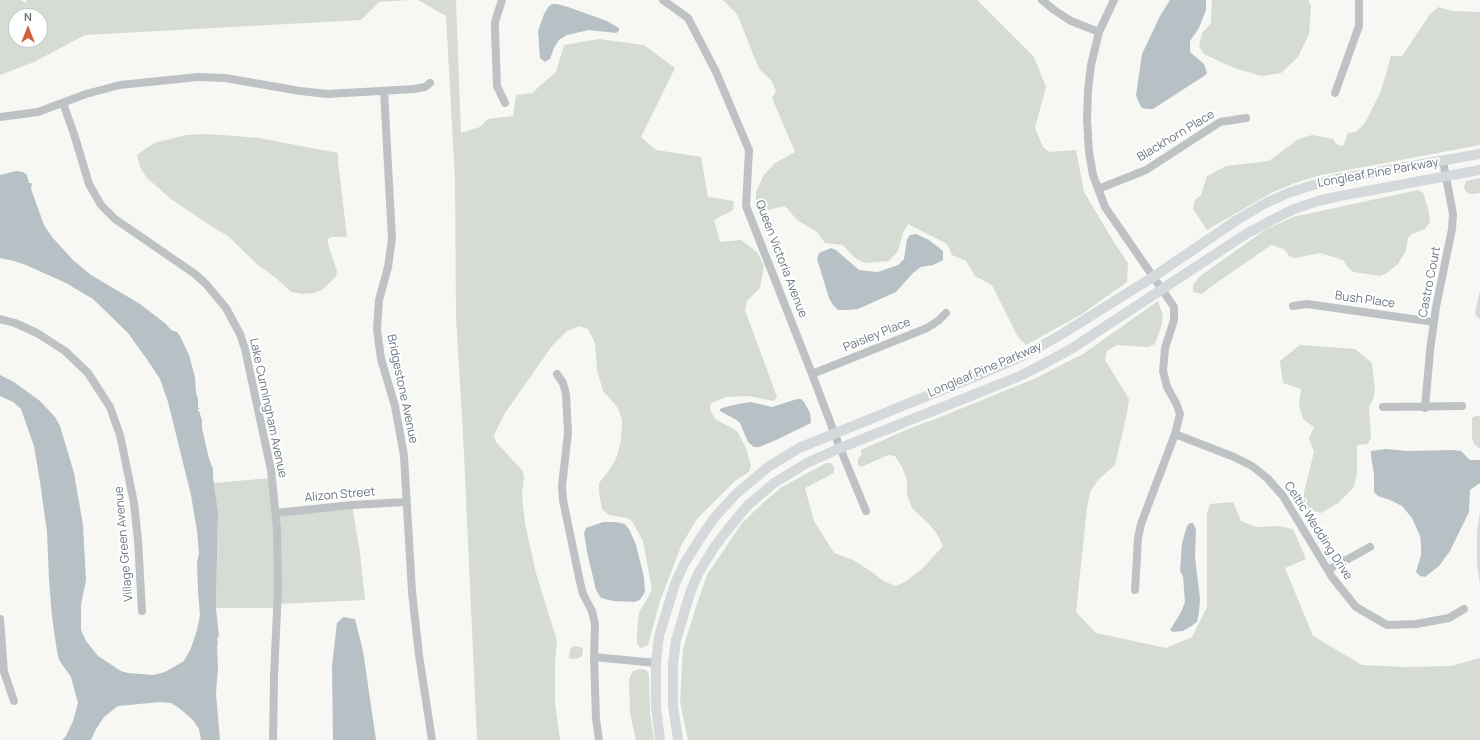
<!DOCTYPE html>
<style>
body{margin:0}
#map{position:relative;width:1480px;height:740px;overflow:hidden;background:#f7f7f4;font-family:Manrope,sans-serif}
canvas{display:block}
.north{position:absolute;left:8px;top:8px;width:40px;height:40px;box-sizing:border-box;background:#fff;border:1px solid #c3c8cd;border-radius:50%;rotate:0deg;font-size:11px;font-weight:700;line-height:16px;text-align:center;color:#697682}
.north::after{content:'';display:block;margin:auto;width:14px;height:18px;background:#cf623c;clip-path:polygon(50% 0,100% 100%,50% 72%,0 100%)}
</style>
<div id="map">
<canvas width="1480" height="740"></canvas>
<div class="north">N</div>
</div>
<script>
const context = document.querySelector('canvas').getContext('2d');
context.lineJoin = 'round';
function fill(path, color) { context.fillStyle = color; context.fill(path, 'evenodd'); }
const toPath = rows => new Path2D(rows.map(r => 'M' + r).join(''));
function strokePath(path, color, width, dash) { context.strokeStyle = color; context.lineWidth = width; context.lineCap = dash ? 'butt' : 'round'; context.setLineDash(dash || []); context.stroke(path); }
function label(font, color, halo, rows, align = 'center') {
  context.font = font + ' Manrope,sans-serif'; context.lineWidth = 4; context.setLineDash([]); context.textBaseline = 'middle'; context.strokeStyle = halo; context.fillStyle = color; for (const [text, x, y, turn = 0] of rows) {
    context.save(); context.translate(x, y); context.rotate((+turn || 0) * Math.PI / 180); context.textAlign = isNaN(turn) ? turn : align; if (halo) context.strokeText(text, 0, 0); context.fillText(text, 0, 0); context.restore();
  }
}
fill(toPath([
 [0,0,21,0,26,3,26,0,409,0,379,2,361,20,85,35,34,62,0,75],
 [16,16,40,16,40,40,16,40],
 [418,0,456,0,461,133,480,127,488,119,513,116,516,95,532,93,556,72,564,45,599,39,644,45,675,68,641,137,656,150,701,157,708,197,734,201,733,210,714,220,720,242,741,240,757,252,764,266,760,288,747,301,745,310,777,397,774,401,748,396,726,397,711,403,710,409,715,419,737,431,746,448,751,466,749,472,735,481,697,519,682,544,660,601,648,645,641,648,637,644,637,633,639,613,652,590,643,541,632,521,627,518,609,515,602,509,599,492,599,483,608,472,616,459,621,441,622,420,618,408,603,391,597,370,595,343,588,329,579,326,567,331,552,346,505,413,494,435,496,442,522,470,524,476,522,495,525,524,536,573,557,641,555,663,555,702,560,740,477,740,463,433,456,317,455,180,446,16],
 [723,0,977,0,1034,57,1046,87,1035,128,1043,147,1049,152,1076,150,1084,192,1115,244,1128,263,1127,282,1082,314,1026,345,1018,337,992,285,975,276,966,261,952,255,947,244,908,224,903,233,898,251,889,261,865,263,855,258,843,245,825,243,817,232,797,220,785,206,763,211,756,204,756,192,764,175,775,163,795,152,772,98,776,91,771,80,759,69,737,14],
 [1212,0,1308,0,1311,6,1309,34,1298,57,1281,73,1261,76,1234,68,1204,54,1199,46,1202,33,1211,23],
 [1439,7,1452,11,1478,12,1480,11,1480,145,1321,175,1295,183,1271,193,1207,230,1193,209,1195,200,1201,195,1207,176,1226,166,1269,161,1297,140,1312,135,1333,139,1336,144,1343,146,1348,133,1356,132,1365,123,1381,91,1391,56,1402,56,1430,14],
 [203,134,223,135,259,138,338,153,338,161,347,237,331,237,328,239,328,244,337,271,336,277,322,290,314,293,303,294,291,292,276,278,258,265,228,236,211,226,171,199,147,178,140,167,137,155,154,143,186,135],
 [1480,178,1480,193,1471,194,1466,192,1464,187,1466,181],
 [1418,190,1423,193,1428,208,1430,222,1425,229,1412,234,1408,238,1406,250,1398,264,1387,273,1380,276,1354,272,1350,270,1343,260,1320,253,1295,258,1290,257,1284,249,1271,245,1212,286,1202,294,1193,292,1193,285,1200,276,1265,230,1293,217],
 [1480,290,1480,319,1476,316,1475,313],
 [1158,301,1163,316,1161,327,1155,344,1148,347,1117,345,1107,351,1105,360,1129,399,1127,413,1115,465,1098,480,1090,492,1087,508,1076,612,1096,633,1166,648,1192,637,1207,607,1207,514,1210,504,1233,502,1241,521,1256,527,1278,526,1293,529,1306,559,1285,568,1313,636,1362,665,1406,667,1451,666,1480,658,1480,740,688,740,680,702,683,649,697,604,707,575,742,523,765,501,782,487,826,463,831,463,834,467,834,473,805,488,814,521,834,553,853,560,872,572,883,581,896,586,905,582,922,569,943,546,937,534,929,524,912,508,907,495,907,480,902,467,895,456,888,455,861,467,858,465,858,459,861,455,861,450,908,429,938,418,1034,379,1083,354],
 [1300,345,1355,349,1372,363,1375,390,1373,399,1369,407,1371,437,1368,444,1357,445,1357,473,1354,487,1338,503,1321,513,1304,508,1304,492,1314,452,1309,438,1314,427,1303,419,1299,405,1301,389,1283,383,1280,361],
 [1476,416,1480,416,1480,449,1475,445,1472,439,1472,418],
 [271,478,276,513,352,505,360,553,365,600,278,604,277,608,216,608,218,523,214,483],
 [1480,511,1480,585,1477,564,1477,533],
 [574,646,581,647,583,649,582,656,577,659,569,658,570,649],
 [640,669,646,670,649,674,650,713,654,740,636,740,630,713,629,679,633,671]
]), '#d6dbd4');
fill(toPath([
 [1170,0,1206,0,1206,10,1199,28,1190,41,1190,52,1204,64,1207,73,1204,76,1153,109,1147,109,1142,108,1138,101,1136,95,1142,54,1160,16],
 [552,4,557,4,568,7,607,21,619,28,619,31,616,33,589,30,567,35,559,40,554,48,550,59,545,62,540,58,538,31,544,14,549,6],
 [16,171,23,172,27,175,29,183,32,183,31,189,44,225,52,237,73,260,91,275,140,304,166,324,171,330,177,332,180,336,189,355,195,377,196,393,198,399,198,407,200,409,198,409,198,411,199,411,202,420,202,428,209,459,213,469,213,477,218,513,216,608,219,636,217,638,218,644,217,645,218,667,216,694,220,740,201,740,199,729,193,720,179,708,171,703,160,702,118,706,104,717,96,729,91,740,62,740,66,736,73,721,78,703,71,677,59,660,57,651,52,617,49,580,47,532,40,482,34,446,21,409,13,402,0,396,0,375,14,382,40,401,55,417,60,426,74,473,83,525,86,580,81,605,81,630,86,641,98,656,121,671,128,673,153,675,165,672,184,661,191,648,197,630,200,615,198,592,197,563,199,553,197,531,191,495,168,402,160,379,146,358,128,333,93,299,66,283,26,265,14,261,0,258,0,175],
 [916,234,929,240,943,251,943,260,933,265,921,267,913,273,896,292,858,309,846,310,838,310,833,305,829,298,817,259,819,253,831,248,836,250,859,270,878,272,898,265,904,259,907,239,910,235],
 [797,399,801,399,804,402,810,413,811,423,774,441,759,447,754,447,748,442,740,423,735,419,720,411,720,409,725,407,738,404,751,402,772,407],
 [1386,449,1407,451,1453,450,1461,451,1470,460,1480,460,1480,483,1470,490,1469,512,1450,551,1439,566,1425,577,1420,576,1416,572,1421,555,1421,545,1420,536,1412,518,1402,506,1390,500,1378,496,1374,492,1374,475,1371,456,1371,451],
 [603,522,615,522,625,524,630,531,636,545,644,577,645,592,640,600,634,602,613,601,601,598,596,590,587,552,584,533,586,528],
 [1190,523,1193,523,1196,529,1195,558,1200,598,1199,612,1197,622,1190,627,1183,631,1173,632,1170,630,1181,612,1185,602,1183,576,1180,571,1182,543,1187,526],
 [343,617,355,619,363,651,376,740,333,740,332,666,337,623]
]), '#b7c1c5');
strokePath(toPath([
 [502,0,495,22,495,31,497,86,505,103],
 [663,0,688,18,716,72,749,150,746,206,812,374,840,448,866,511],
 [1042,0,1054,10,1071,21,1099,32],
 [1114,0,1099,32,1091,65,1088,91,1087,120,1089,152,1093,175,1105,207,1174,307,1174,320,1165,348,1163,371,1167,387,1176,403,1180,414,1175,434,1141,524,1138,538,1135,590],
 [384,91,392,239,388,267,379,300,377,329,381,359,395,406,404,456,412,592,419,655,432,740],
 [1335,93,1359,26,1359,0],
 [63,103,74,134,89,184,101,205,115,219,195,274,206,284,226,308,240,334,245,349,271,470,277,528,278,589,274,677,273,740],
 [0,117,38,112,86,94,120,85,198,77,225,78,300,91,328,94,414,89,425,87,430,83],
 [1098,189,1146,170,1220,122,1246,118],
 [1293,306,1307,304,1434,322],
 [0,319,15,323,37,333,65,351,88,373,110,407,120,435,134,503,138,540,142,611],
 [557,374,563,383,566,394,568,433,562,486,563,500,580,582,583,594,592,611,595,624,594,657,596,719,599,740],
 [812,374,927,328,938,321,946,313],
 [1383,407,1462,406],
 [1425,408,1430,351,1436,307,1452,229,1453,214,1443,161],
 [1175,434,1234,457,1252,466,1267,478,1283,496,1332,577,1356,607,1387,625,1416,624,1449,618,1464,609],
 [276,513,352,505,406,502],
 [1328,570,1370,547],
 [0,619,4,672,14,701],
 [594,657,656,663]
]), '#bec2c5', 8);
strokePath(toPath([
 [660,740,656,707,656,663,659,636,675,584,684,564,701,537,715,517,736,494,768,467,799,448,981,374,1014,360,1041,346,1062,334,1153,277,1237,220,1266,203,1288,193,1313,185,1336,179,1480,154],
 [678,740,673,706,673,664,676,640,691,590,699,572,715,546,729,528,748,505,774,483,807,463,840,448,988,389,1022,375,1049,361,1071,349,1246,234,1274,219,1294,209,1318,201,1340,196,1480,170]
]), '#d5d9dc', 10);
label('12px', '#697682', '#fff', [
 ["Blackhorn Place",1176,136,-31],
 ["Longleaf Pine Parkway",1378,173,-10],
 ["Queen Victoria Avenue",781,259,69],
 ["Castro Court",1430,282,-79],
 ["Bush Place",1365,300,8],
 ["Paisley Place",877,335,-22],
 ["Longleaf Pine Parkway",985,370,-23],
 ["Bridgestone Avenue",402,389,78],
 ["Lake Cunningham Avenue",268,408,78],
 ["Alizon Street",340,495,-5],
 ["Celtic Wedding Drive",1318,531,57],
 ["Village Green Avenue",124,544,-95]
]);
</script>
